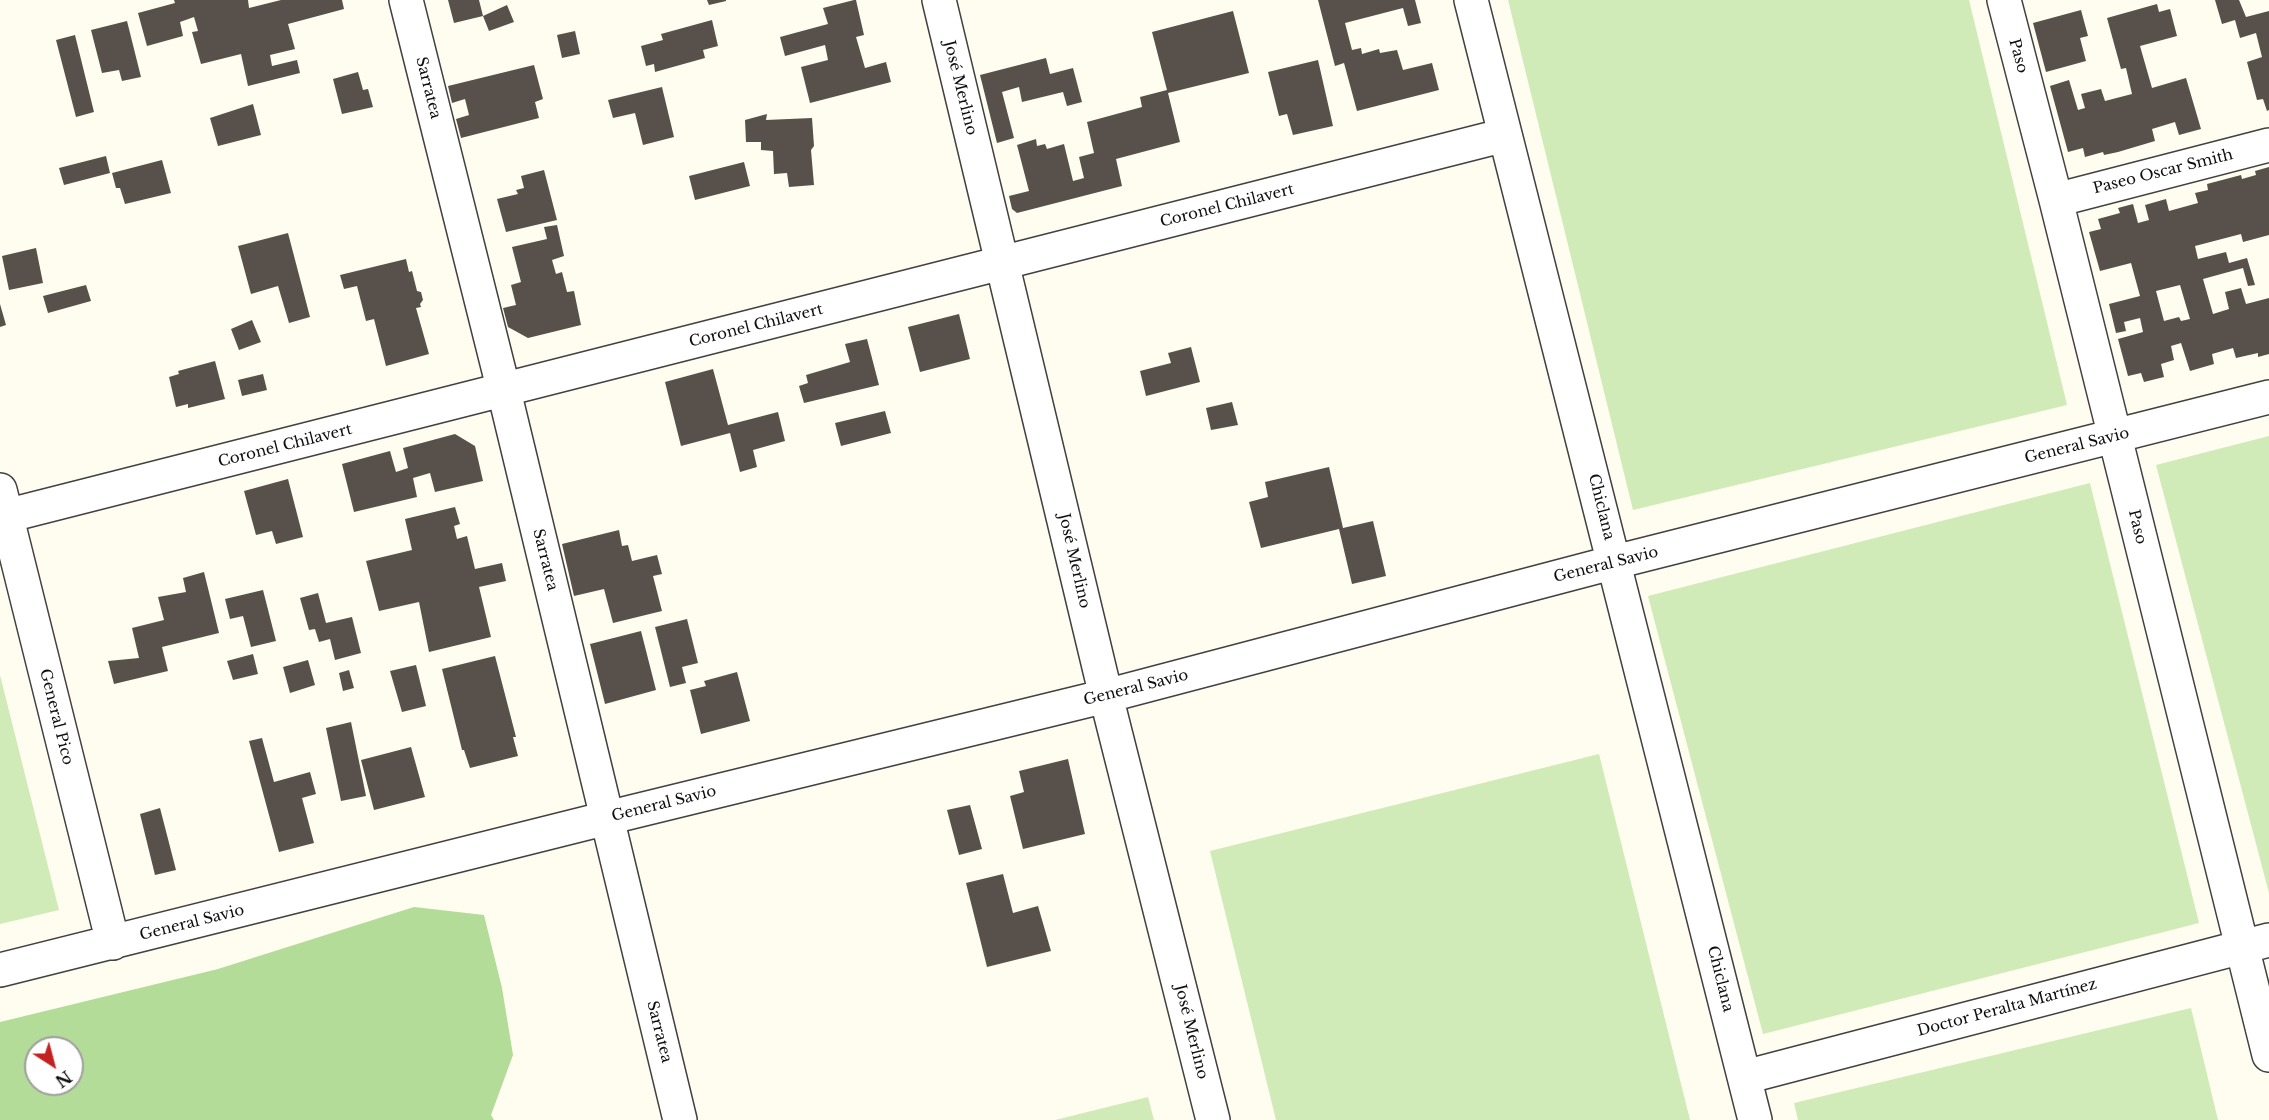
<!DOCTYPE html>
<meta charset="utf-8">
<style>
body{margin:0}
#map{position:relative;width:2269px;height:1120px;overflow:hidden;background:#fffdf0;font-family:"Libre Baskerville",serif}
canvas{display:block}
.north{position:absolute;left:24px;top:1036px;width:60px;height:60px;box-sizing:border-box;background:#fff;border:2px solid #9f9f9f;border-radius:50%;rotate:144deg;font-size:16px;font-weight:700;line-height:24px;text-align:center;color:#0e0e0e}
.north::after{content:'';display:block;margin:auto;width:21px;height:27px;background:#c42221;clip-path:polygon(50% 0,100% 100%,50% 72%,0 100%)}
</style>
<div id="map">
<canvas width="2269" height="1120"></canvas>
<div class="north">N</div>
</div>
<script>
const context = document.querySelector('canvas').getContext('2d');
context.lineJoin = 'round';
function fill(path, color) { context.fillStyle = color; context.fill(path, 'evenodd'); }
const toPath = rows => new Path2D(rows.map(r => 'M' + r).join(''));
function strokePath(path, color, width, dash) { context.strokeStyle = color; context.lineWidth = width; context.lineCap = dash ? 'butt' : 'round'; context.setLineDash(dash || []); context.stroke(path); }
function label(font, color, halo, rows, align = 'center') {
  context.font = font + ' "Libre Baskerville",serif'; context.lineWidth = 6; context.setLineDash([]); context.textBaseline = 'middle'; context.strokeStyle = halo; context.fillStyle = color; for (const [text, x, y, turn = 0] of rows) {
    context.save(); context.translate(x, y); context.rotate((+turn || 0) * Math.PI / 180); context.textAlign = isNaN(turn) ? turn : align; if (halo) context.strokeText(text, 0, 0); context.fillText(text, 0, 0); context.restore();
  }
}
fill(toPath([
 [1508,0,1969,0,2067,405,1633,510],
 [2269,436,2269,893,2156,465],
 [2090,483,2199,923,1763,1034,1648,596],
 [0,675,59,910,0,924],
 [1599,754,1690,1120,1276,1120,1210,851],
 [2191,1008,2218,1120,1798,1120,1794,1103],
 [1148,1097,1154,1120,1055,1120]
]), '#d0ebb8');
fill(toPath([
 [414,907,484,915,502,988,513,1055,491,1115,494,1120,0,1120,0,1022,218,969],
 [36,1048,72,1048,72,1084,36,1084]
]), '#b2dc97');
fill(toPath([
 [174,0,248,0,249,8,281,0,342,0,344,9,288,24,295,49,270,55,272,66,297,60,300,73,248,86,241,54,201,64,192,32,198,31,194,17,180,22,183,36,147,46,138,13,175,3],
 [448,0,479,0,483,16,454,23],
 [707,0,726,0,726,1,709,5],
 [854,0,856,0,864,35,856,37,865,68,886,62,891,82,810,103,801,67,828,60,825,45,785,56,780,37,828,24,823,8],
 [1318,0,1415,0,1421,23,1408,26,1403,8,1345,23,1352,50,1361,48,1362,54,1379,49,1380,53,1397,50,1403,70,1432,63,1439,90,1357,111,1344,63,1335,66],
 [2215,0,2239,0,2246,17,2269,11,2269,110,2267,111,2263,99,2257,100,2247,62,2262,57,2256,33,2240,38,2235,20,2222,24],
 [2157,4,2159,12,2170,9,2177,36,2140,46,2152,88,2186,78,2201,129,2179,135,2175,122,2152,129,2155,141,2118,152,2104,155,2103,152,2085,157,2083,148,2068,152,2050,86,2069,80,2078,110,2085,108,2081,94,2101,89,2105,101,2132,94,2126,68,2121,69,2107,18],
 [507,5,514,22,489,31,483,16],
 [2081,10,2088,36,2080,38,2086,61,2046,72,2033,23],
 [1233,11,1249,73,1168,93,1180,142,1116,159,1122,186,1017,213,1012,209,1009,196,1029,191,1017,145,1036,139,1037,146,1045,144,1047,149,1064,144,1073,181,1084,178,1079,157,1094,153,1087,122,1142,107,1140,97,1167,90,1152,32],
 [712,20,718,46,703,50,705,58,655,72,654,64,646,66,641,46,663,40,661,34],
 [127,21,141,77,122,81,119,70,102,73,91,30],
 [575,31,580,54,562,58,557,35],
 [75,35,94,112,76,117,56,40],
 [1046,58,1050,74,1073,68,1082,102,1067,106,1063,92,1022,102,1019,87,1002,92,1014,138,997,143,980,75],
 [1318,60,1333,126,1293,135,1287,114,1279,116,1268,72],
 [534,65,543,99,535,102,539,118,461,138,456,119,469,115,465,99,452,103,448,86],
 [358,72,363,90,368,89,373,107,342,114,333,79],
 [662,87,674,137,643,145,635,113,613,118,608,100],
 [253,104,261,135,218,146,210,118],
 [767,114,766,120,812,118,814,146,811,150,814,185,789,187,787,173,774,174,773,151,761,150,761,142,746,142,745,120],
 [106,156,110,173,64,185,59,168],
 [162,160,171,193,125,204,120,188,116,188,112,173],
 [744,162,750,186,695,200,689,176],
 [2269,167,2269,235,2243,242,2241,234,2195,246,2198,259,2226,252,2229,263,2247,258,2255,285,2248,286,2243,268,2203,279,2213,314,2229,309,2225,292,2241,288,2246,304,2269,298,2269,354,2258,357,2258,353,2236,358,2233,348,2212,354,2214,364,2190,371,2181,343,2171,346,2174,360,2161,364,2164,377,2144,382,2141,373,2128,376,2118,339,2143,332,2140,318,2124,322,2126,331,2116,333,2109,304,2140,296,2131,263,2100,271,2089,232,2101,229,2098,219,2120,213,2118,208,2133,204,2138,223,2149,220,2145,205,2166,199,2169,211,2198,203,2195,193,2208,190,2207,184,2241,175,2242,179,2256,175,2255,171],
 [2180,285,2190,319,2181,321,2179,317,2164,321,2156,291],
 [544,170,557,220,506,232,497,199,518,194,516,190,524,188,521,176],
 [557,225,564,256,552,260,556,274,562,272,567,292,574,291,581,325,528,338,508,327,503,308,516,305,511,285,521,282,512,247,547,239,544,227],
 [288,233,310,317,289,323,278,286,251,294,238,246],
 [36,248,43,283,9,290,2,256],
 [406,259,409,272,412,271,417,291,421,292,423,300,420,304,421,307,416,308,429,354,386,366,374,319,366,321,357,286,344,289,340,275],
 [86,285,91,301,48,313,43,296],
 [0,304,6,325,0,327],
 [959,314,970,359,920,372,908,327],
 [252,320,261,342,239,350,231,329],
 [867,339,879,385,804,403,799,386,808,383,806,375,850,362,845,344],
 [1191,347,1200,382,1146,396,1140,371,1171,363,1168,353],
 [215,361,225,399,188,408,188,404,176,407,169,377,179,374,178,371],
 [713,369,728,425,778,412,785,441,753,450,757,467,740,472,730,433,681,446,665,382],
 [263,374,267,390,242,396,238,380],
 [1232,402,1238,425,1211,430,1206,408],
 [885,411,891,433,841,446,835,423],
 [455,434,475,446,483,481,435,492,430,473,413,478,417,497,354,512,342,464,390,451,396,472,408,468,403,448],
 [1329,467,1343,528,1373,521,1386,576,1352,584,1339,529,1261,548,1249,502,1268,497,1265,482],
 [288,479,303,537,276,544,272,531,256,535,244,491],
 [455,507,460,524,454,526,457,539,467,536,475,569,502,563,506,581,479,587,491,637,429,652,419,602,379,611,366,561,412,550,405,519],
 [619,530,622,546,628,545,632,561,657,555,662,574,653,576,662,611,613,623,604,589,574,596,562,544],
 [204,572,219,633,162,647,168,671,114,684,108,661,139,658,132,628,164,620,158,597,186,592,183,578],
 [263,590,276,641,251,647,243,616,230,619,225,599],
 [318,593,326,623,352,617,361,653,335,660,330,639,319,642,315,629,309,630,300,598],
 [687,619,698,663,682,667,686,683,670,687,655,627],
 [641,631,656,690,605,704,590,644],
 [253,654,258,674,233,680,227,661],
 [495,656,516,737,513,737,518,756,470,768,464,750,462,750,442,669],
 [308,660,315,685,290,693,283,667],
 [416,665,426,706,402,712,390,671],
 [349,670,354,688,343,691,339,673],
 [737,672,750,721,701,734,690,690,706,686,704,681],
 [351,722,366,796,341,801,326,728],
 [262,738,274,782,310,772,316,794,302,798,314,843,279,852,249,741],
 [411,747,425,797,374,810,361,760],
 [1068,759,1085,834,1023,849,1010,796,1024,792,1019,771],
 [970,805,982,849,959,855,947,810],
 [160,808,176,870,155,875,140,814],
 [1003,874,1013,913,1038,906,1051,951,987,967,966,883]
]), '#58504a');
const minor = toPath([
 [406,0,504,391,680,1120],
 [939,0,1106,696,1213,1120],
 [1471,0,1755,1120],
 [2004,0,2056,200,2269,1055],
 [2056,200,2269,145],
 [0,490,113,943],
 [6,516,1505,135],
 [0,970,607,818,1106,696,1615,562,2269,397],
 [1745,1077,2269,940]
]);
strokePath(minor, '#414141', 36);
strokePath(minor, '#fff', 33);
label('15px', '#0e0e0e', '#fff', [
 ["Paso",2018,56,75],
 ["Sarratea",428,88,76],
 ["José Merlino",960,88,76],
 ["Paseo Oscar Smith",2163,172,-14],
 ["Coronel Chilavert",1227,206,-14],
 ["Coronel Chilavert",756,326,-14],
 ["Coronel Chilavert",285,446,-14],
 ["General Savio",2077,446,-14],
 ["Chiclana",1601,507,76],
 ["Paso",2137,527,76],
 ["Sarratea",545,560,76],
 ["José Merlino",1074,561,77],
 ["General Savio",1606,565,-14],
 ["General Savio",1136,688,-14],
 ["General Pico",56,717,76],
 ["General Savio",664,804,-14],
 ["General Savio",192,923,-14],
 ["Chiclana",1720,979,76],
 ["Doctor Peralta Martínez",2007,1008,-15],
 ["Sarratea",659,1032,76],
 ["José Merlino",1191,1032,76]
]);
</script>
